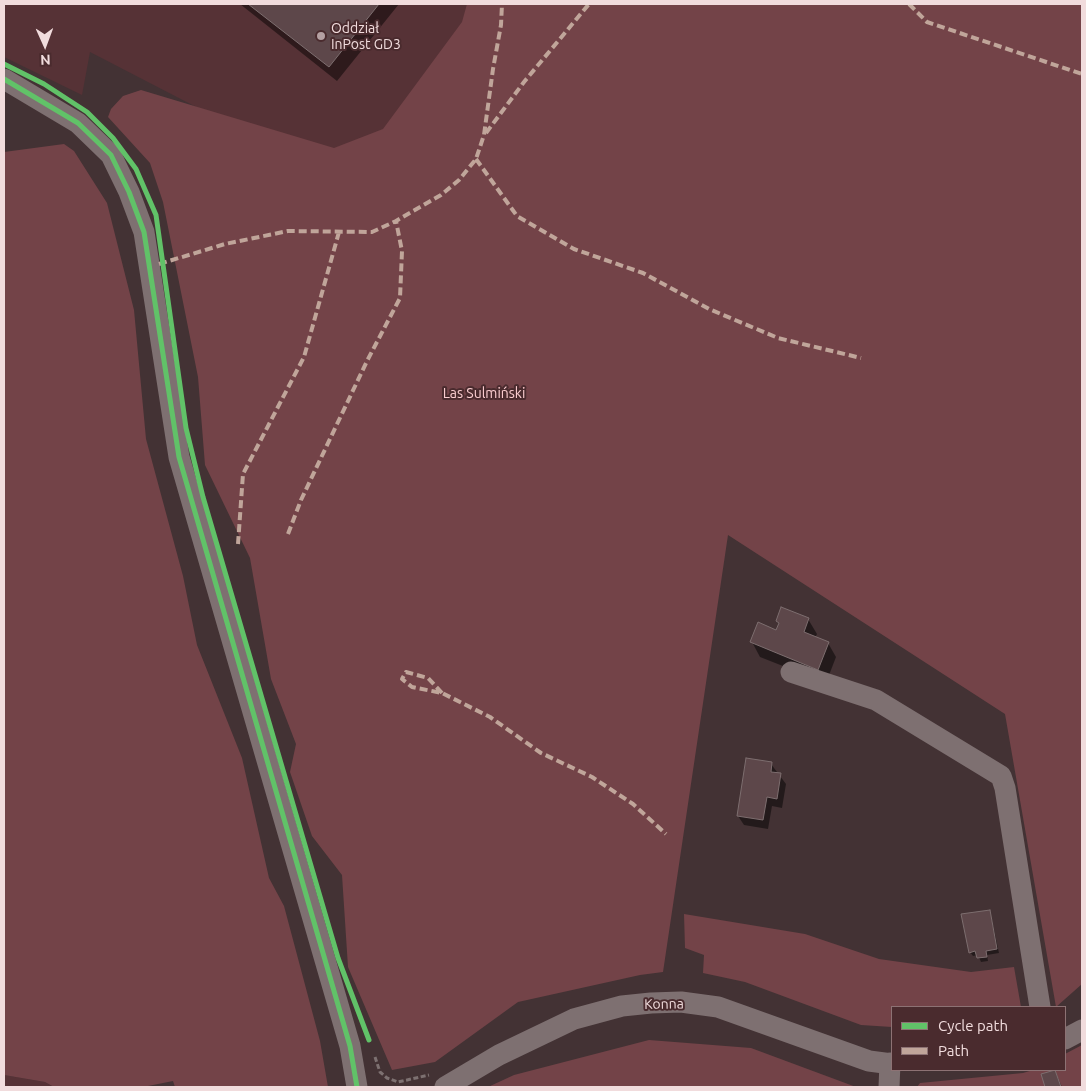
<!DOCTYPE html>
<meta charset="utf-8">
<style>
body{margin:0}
#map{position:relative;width:1086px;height:1091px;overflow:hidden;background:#433234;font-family:Ubuntu,sans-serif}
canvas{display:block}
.frame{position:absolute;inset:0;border:5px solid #f1dcdd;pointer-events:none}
.legend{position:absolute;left:891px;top:1006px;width:175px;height:65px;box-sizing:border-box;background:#4a2b2e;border:1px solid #8d7274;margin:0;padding:6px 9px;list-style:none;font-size:15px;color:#f1dcdd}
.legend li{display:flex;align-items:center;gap:10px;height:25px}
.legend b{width:25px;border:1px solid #8d7274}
.north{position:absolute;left:20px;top:20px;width:50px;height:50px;-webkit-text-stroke:4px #4a2b2e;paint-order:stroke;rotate:178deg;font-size:14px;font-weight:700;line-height:20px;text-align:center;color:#f1dcdd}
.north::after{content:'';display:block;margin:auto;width:18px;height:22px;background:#f1dcdd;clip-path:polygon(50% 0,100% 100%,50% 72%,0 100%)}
</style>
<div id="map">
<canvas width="1086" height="1091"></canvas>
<div class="frame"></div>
<ul class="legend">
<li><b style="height:6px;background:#61c268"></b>Cycle path</li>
<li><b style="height:6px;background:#c0a59a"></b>Path</li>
</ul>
<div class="north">N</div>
</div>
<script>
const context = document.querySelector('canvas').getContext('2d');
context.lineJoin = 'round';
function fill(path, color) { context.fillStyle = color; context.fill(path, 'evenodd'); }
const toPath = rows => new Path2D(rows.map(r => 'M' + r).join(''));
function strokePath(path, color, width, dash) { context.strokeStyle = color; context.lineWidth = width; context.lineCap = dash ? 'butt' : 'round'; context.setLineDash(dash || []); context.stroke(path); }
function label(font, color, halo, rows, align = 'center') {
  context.font = font + ' Ubuntu,sans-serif'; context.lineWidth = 4; context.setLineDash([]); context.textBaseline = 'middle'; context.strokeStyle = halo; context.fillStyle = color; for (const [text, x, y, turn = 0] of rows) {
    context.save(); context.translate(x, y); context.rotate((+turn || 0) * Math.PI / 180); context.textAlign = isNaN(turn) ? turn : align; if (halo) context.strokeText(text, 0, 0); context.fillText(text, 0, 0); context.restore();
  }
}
fill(toPath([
 [4,4,491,4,401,213,90,52,82,95,4,57],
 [4,1075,45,1082,54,1087,4,1087]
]), '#563236');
fill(toPath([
 [467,4,1082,4,1082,984,1056,1007,1005,714,728,535,663,972,640,975,518,1002,435,1062,392,1070,348,967,342,875,312,836,290,772,296,744,271,679,250,558,205,465,198,377,163,202,150,163,108,117,111,109,123,96,141,90,334,148,383,129,462,22],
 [64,144,74,151,107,203,134,310,146,439,183,576,197,645,242,758,269,878,284,906,320,1041,328,1087,175,1087,173,1081,143,1087,54,1087,45,1082,4,1075,4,152],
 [684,914,805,934,879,959,971,972,1014,967,1021,1007,892,1007,892,1027,861,1025,745,982,703,973,704,955,685,948],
 [649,1040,751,1048,856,1087,488,1087,514,1075],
 [1082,1045,1082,1087,917,1087,920,1083,1023,1073,1033,1070,1065,1070,1065,1054]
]), '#734348');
fill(toPath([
 [240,4,399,4,337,81],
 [808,619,817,634,815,638,828,643,836,657,826,683,760,657,752,642,777,631,779,625,777,621],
 [771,764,786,784,782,808,772,806,768,829,744,825,738,816],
 [990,911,999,953,987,955,988,961,981,962,978,955,973,956,970,952],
 [1055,1071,1062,1087,1047,1087,1043,1075]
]), '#0007');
const building = toPath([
 [248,4,379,4,329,67,248,4],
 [781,607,809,618,804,632,829,642,818,670,750,642,758,622,776,630,779,623,776,621,781,607],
 [746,758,772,762,771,772,781,773,777,799,767,797,763,820,737,816,746,758],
 [990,910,997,949,986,951,987,957,977,958,975,951,969,953,961,914,990,910],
 [1055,1070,1061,1087,1045,1087,1041,1074,1055,1070]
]);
fill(building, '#5d474a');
strokePath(building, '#7d6e6f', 1);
strokePath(toPath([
 [375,1057,380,1072,387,1078,398,1082,429,1075]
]), '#7d7171', 3, [5, 2.5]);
strokePath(toPath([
 [4,79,78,123,111,155,129,192,144,232,179,457,350,1046,357,1087],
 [791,672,876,700,1001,776,1005,788,1040,1007],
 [1065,1039,1082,1030],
 [445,1087,499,1055,574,1019,622,1006,651,1003,681,1002,718,1007,869,1061,892,1064],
 [889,1087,890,1063]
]), '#7e7071', 21);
strokePath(toPath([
 [909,4,927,22,1082,74],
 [486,133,524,82,589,4],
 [476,159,517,216,574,249,643,273,709,309,778,338,861,358],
 [159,264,225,244,288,231,372,232,396,221,441,195,459,180,476,159,484,135,493,69,501,25,502,4],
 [288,534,301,500,367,361,400,298,402,251,396,221],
 [238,544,243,474,304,357,339,232],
 [442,693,428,678,406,672,402,679,412,687,442,693,490,717,541,753,592,777,633,804,666,834]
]), '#c0a59a', 4, [8, 4]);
strokePath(toPath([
 [4,64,44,84,87,112,113,138,136,169,156,215,186,428,203,497,338,958,369,1040],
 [4,79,78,123,111,155,129,192,144,232,179,457,350,1046,357,1087]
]), '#61c268', 5);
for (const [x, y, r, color] of [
 [321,36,5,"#b4a0a2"]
]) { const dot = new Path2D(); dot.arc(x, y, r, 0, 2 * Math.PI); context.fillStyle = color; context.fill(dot); strokePath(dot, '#4a2b2e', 2); }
label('14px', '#f1dcdd', '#4a2b2e', [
 ["Oddział",331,28],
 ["InPost GD3",331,44]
], 'left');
label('14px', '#fcced1', '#4a2b2e', [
 ["Las Sulmiński",484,393]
]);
label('14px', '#f1dcdd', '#4a2b2e', [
 ["Konna",664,1004,-1]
]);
</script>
